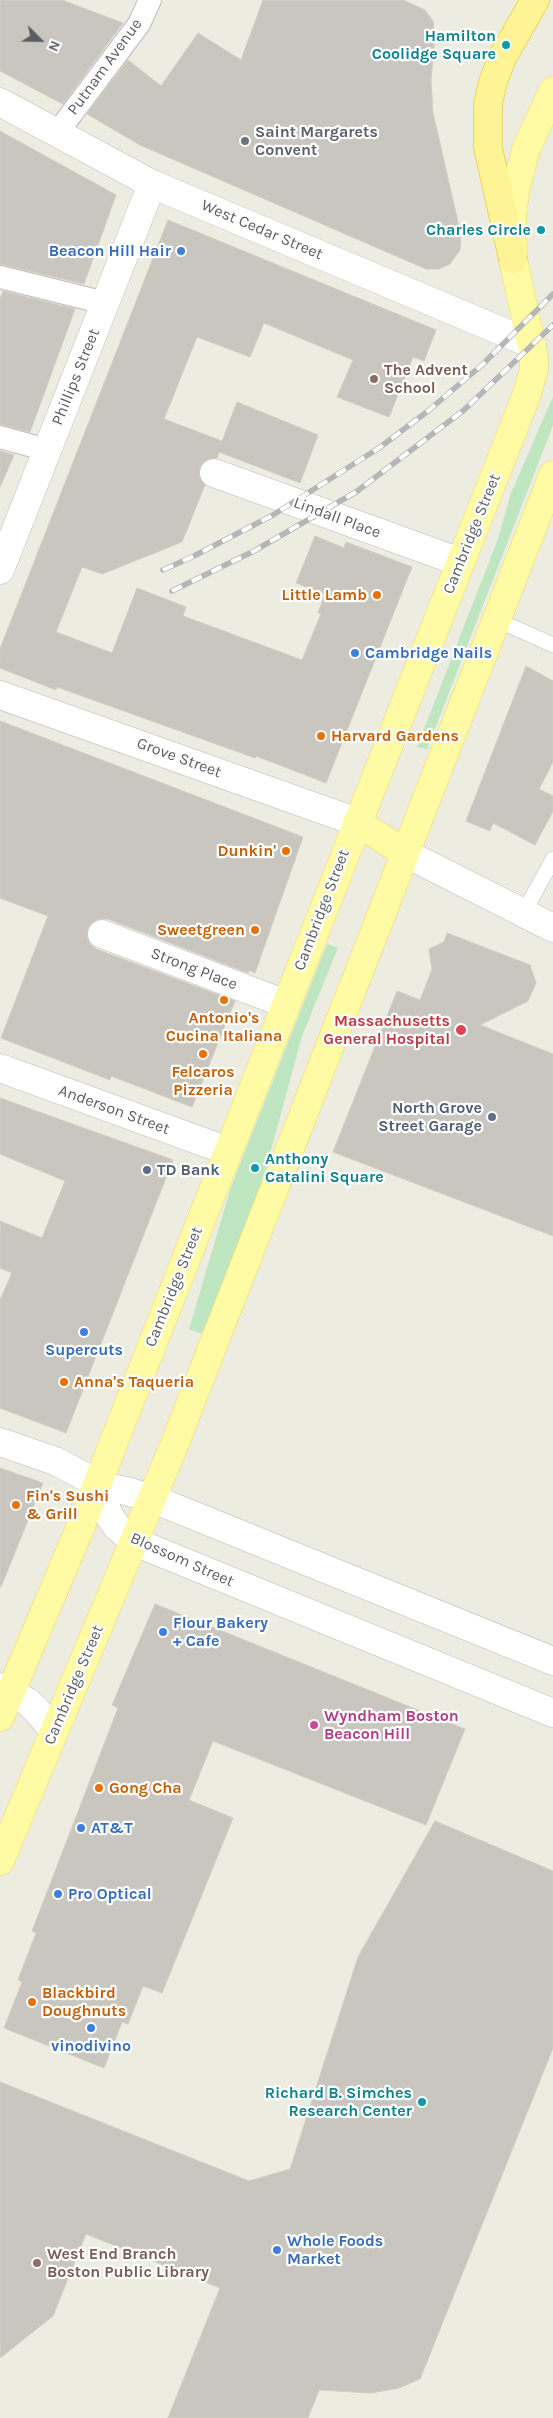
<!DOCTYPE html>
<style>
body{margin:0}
#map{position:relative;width:553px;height:2418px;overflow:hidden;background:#edece1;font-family:Karla,sans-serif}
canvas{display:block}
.north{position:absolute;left:15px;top:15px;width:50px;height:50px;-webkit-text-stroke:4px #fff;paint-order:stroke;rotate:113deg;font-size:14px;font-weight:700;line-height:20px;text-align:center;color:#5a5d62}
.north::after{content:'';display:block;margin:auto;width:18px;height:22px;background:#5a5d62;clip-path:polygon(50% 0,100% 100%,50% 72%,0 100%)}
</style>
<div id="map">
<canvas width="553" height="2418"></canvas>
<div class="north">N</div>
</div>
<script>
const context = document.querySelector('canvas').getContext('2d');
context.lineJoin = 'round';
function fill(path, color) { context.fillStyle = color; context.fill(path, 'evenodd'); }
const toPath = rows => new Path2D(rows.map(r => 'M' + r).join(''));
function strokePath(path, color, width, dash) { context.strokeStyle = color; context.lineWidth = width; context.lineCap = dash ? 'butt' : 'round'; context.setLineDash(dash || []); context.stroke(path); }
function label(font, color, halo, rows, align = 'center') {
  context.font = font + ' Karla,sans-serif'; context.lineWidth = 4.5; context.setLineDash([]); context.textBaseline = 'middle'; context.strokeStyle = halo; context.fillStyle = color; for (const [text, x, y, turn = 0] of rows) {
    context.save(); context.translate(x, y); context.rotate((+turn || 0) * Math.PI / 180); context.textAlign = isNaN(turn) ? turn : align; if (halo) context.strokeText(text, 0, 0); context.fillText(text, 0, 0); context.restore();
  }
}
fill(toPath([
 [553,397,553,425,550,433,427,749,417,747,498,539,511,493],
 [327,944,338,948,302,1036,264,1176,202,1334,189,1329,231,1187]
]), '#bde6c1');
const building = toPath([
 [0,0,62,0,123,23,63,104,0,71,0,0],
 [263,0,403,0,425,10,433,21,435,37,431,80,433,113,461,235,460,250,450,264,439,269,426,269,140,145,87,114,128,60,161,86,198,33,241,60,263,0],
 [0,131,116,195,84,284,0,264,0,131],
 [168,220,436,330,424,361,413,357,389,417,337,397,353,360,264,323,250,357,197,337,164,419,222,441,237,402,318,435,300,483,219,452,217,458,204,461,200,467,199,475,205,485,182,542,102,574,82,567,56,632,112,653,137,588,186,607,183,616,302,660,321,614,318,613,325,594,296,583,315,536,344,548,346,542,412,567,326,783,256,756,255,758,57,687,56,690,0,668,0,649,168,220],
 [3,291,75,309,30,432,0,424,0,299,3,291],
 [0,451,14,455,0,487,0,451],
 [526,666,553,681,553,762,539,789,553,796,553,811,535,845,493,823,490,831,466,821,526,666],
 [0,721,303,837,255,973,249,970,248,973,108,919,99,919,93,922,88,928,87,937,90,944,96,949,235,1001,192,1107,111,1076,110,1080,1,1038,48,916,0,898,0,721],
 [447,933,530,965,536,983,528,1001,480,1025,553,1054,553,1236,333,1152,397,991,420,1000,432,970,429,949,444,942,447,933],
 [0,1098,173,1160,66,1433,0,1408,0,1300,12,1273,0,1268,0,1221,42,1238,65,1181,0,1154,0,1098],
 [0,1468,43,1483,1,1587,0,1587,0,1468],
 [155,1604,465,1729,426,1825,213,1741,189,1800,233,1818,162,1993,143,1986,128,2024,122,2022,104,2068,4,2028,22,1982,18,1980,36,1933,32,1931,118,1708,112,1705,155,1604],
 [435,1821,553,1871,553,2048,420,2379,399,2388,371,2393,319,2390,308,2418,168,2418,220,2288,86,2234,53,2316,0,2358,0,2082,249,2181,290,2169,358,1957,435,1821]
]);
fill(building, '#c8c6be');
strokePath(building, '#d2cebf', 1);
const service = toPath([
 [495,619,553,645],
 [523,914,553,859]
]);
const pedestrian = toPath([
 [57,133,139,24,150,0],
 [0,277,105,303],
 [0,437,47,450]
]);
const minor = toPath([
 [0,102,152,184,532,344],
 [214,473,460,562],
 [0,570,152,184],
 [0,695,357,822],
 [405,853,553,928],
 [102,934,286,1004],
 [0,1068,228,1151],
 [0,1442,55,1461,82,1475,96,1485,126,1491,153,1499,553,1661],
 [96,1485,110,1517,117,1527,135,1542,553,1713],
 [0,1687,28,1702,40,1714,54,1732]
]);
const primary = toPath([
 [357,822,405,853],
 [0,1717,78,1533,527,394,534,369,534,357,513,259,512,214,516,187,526,149,553,91],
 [0,1861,173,1448,553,475]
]);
const trunk = toPath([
 [513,259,488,148,488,104,493,82,502,58,535,0]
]);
strokePath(service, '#b9bbc0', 16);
strokePath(pedestrian, '#b9bbc0', 24);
strokePath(minor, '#b9bbc0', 29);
strokePath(primary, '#f4d853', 29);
strokePath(trunk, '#eebd00', 29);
strokePath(service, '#fff', 15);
strokePath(pedestrian, '#fff', 22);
strokePath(minor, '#fff', 28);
strokePath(primary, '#fffaa4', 28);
strokePath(trunk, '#fff495', 28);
const rail = toPath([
 [163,570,194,556,273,515,379,448,428,411,483,364,553,294],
 [172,591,254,551,356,492,464,410,553,325]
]);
strokePath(rail, '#b5b6b6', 5.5);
strokePath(rail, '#fff', 4, [11]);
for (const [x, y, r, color] of [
 [506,45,5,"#0f9aa8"],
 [245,141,5,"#6b7280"],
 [541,230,5,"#0f9aa8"],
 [181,251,5,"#3f7fe0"],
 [374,379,5,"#8d6e63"],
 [377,595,5,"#e8710a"],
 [355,653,5,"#3f7fe0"],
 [321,736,5,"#e8710a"],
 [286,851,5,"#e8710a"],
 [255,930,5,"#e8710a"],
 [224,1000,5,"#e8710a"],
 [461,1030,6,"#e0444e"],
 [203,1054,5,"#e8710a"],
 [492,1117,5,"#5c6f8a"],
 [255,1168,5,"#0f9aa8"],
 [147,1170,5,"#5c6f8a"],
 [84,1332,5,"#3f7fe0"],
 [64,1382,5,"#e8710a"],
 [16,1505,5,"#e8710a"],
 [163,1632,5,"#3f7fe0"],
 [314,1725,5,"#d1479c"],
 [99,1788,5,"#e8710a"],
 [81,1828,5,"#3f7fe0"],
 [58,1894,5,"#3f7fe0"],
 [32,2002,5,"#e8710a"],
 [91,2028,5,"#3f7fe0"],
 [422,2102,5,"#0f9aa8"],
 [277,2250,5,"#3f7fe0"],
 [37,2263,5,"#8d6e63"]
]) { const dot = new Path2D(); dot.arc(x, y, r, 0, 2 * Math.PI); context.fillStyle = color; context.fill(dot); strokePath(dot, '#fff', 2); }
label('bold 16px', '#0d838f', '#fff', [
 ["Hamilton",496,36],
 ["Coolidge Square",496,54],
 ["Charles Circle",531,230],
 ["Anthony",265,1159,"left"],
 ["Catalini Square",265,1177,"left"],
 ["Richard B. Simches",412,2093],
 ["Research Center",412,2111]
], 'right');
label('16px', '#5a5d62', '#fff', [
 ["Putnam Avenue",105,67,-54],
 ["West Cedar Street",262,230,23],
 ["Phillips Street",76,377,-68],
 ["Lindall Place",337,518,20],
 ["Cambridge Street",472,534,-68],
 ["Grove Street",179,758,20],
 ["Cambridge Street",322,910,-69],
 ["Strong Place",194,969,21],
 ["Anderson Street",114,1110,20],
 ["Cambridge Street",174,1287,-68],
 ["Blossom Street",182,1560,24],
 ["Cambridge Street",74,1685,-67]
]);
label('bold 16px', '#5b616d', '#fff', [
 ["Saint Margarets",255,132],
 ["Convent",255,150]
], 'left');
label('bold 16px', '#366cbe', '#fff', [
 ["Beacon Hill Hair",171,251,"right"],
 ["Cambridge Nails",365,653],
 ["Supercuts",84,1350,"center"],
 ["Flour Bakery",173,1623],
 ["+ Cafe",173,1641],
 ["AT&T",91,1828],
 ["Pro Optical",68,1894],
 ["vinodivino",91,2046,"center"],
 ["Whole Foods",287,2241],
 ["Market",287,2259]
], 'left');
label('bold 16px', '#785e54', '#fff', [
 ["The Advent",384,370],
 ["School",384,388],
 ["West End Branch",47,2254],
 ["Boston Public Library",47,2272]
], 'left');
label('bold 16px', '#c56008', '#fff', [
 ["Little Lamb",367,595,"right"],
 ["Harvard Gardens",331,736],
 ["Dunkin'",276,851,"right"],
 ["Sweetgreen",245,930,"right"],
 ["Antonio's",224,1018,"center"],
 ["Cucina Italiana",224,1036,"center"],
 ["Felcaros",203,1072,"center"],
 ["Pizzeria",203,1090,"center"],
 ["Anna's Taqueria",74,1382],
 ["Fin's Sushi",26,1496],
 ["& Grill",26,1514],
 ["Gong Cha",109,1788],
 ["Blackbird",42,1993],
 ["Doughnuts",42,2011]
], 'left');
label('bold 16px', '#be3a42', '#fff', [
 ["Massachusetts",450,1021],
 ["General Hospital",450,1039]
], 'right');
label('bold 16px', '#4e5e75', '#fff', [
 ["North Grove",482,1108],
 ["Street Garage",482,1126],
 ["TD Bank",157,1170,"left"]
], 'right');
label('bold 16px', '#b23c85', '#fff', [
 ["Wyndham Boston",324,1716],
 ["Beacon Hill",324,1734]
], 'left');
</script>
